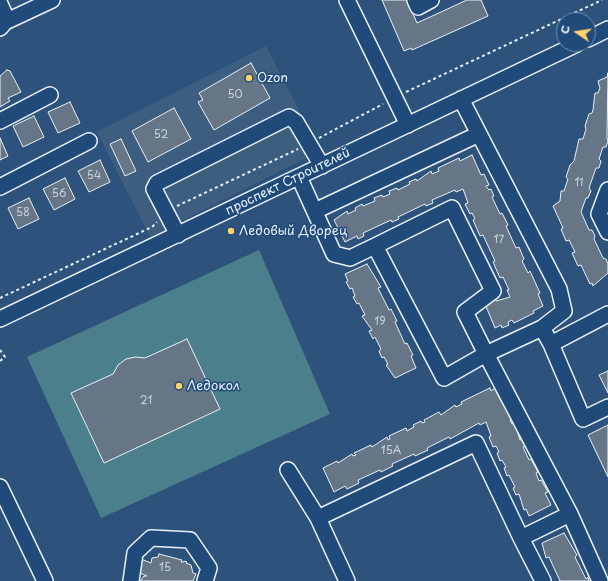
<!DOCTYPE html>
<meta charset="utf-8">
<style>
body{margin:0}
#map{position:relative;width:608px;height:581px;overflow:hidden;background:#2d537c;font-family:"Playpen Sans",sans-serif}
canvas{display:block}
.north{position:absolute;left:556px;top:12px;width:40px;height:40px;box-sizing:border-box;background:#1f4a7a;border:1px solid #6f8dac;border-radius:50%;rotate:283deg;font-size:11px;font-weight:700;line-height:16px;text-align:center;color:#e8f1f8}
.north::after{content:'';display:block;margin:auto;width:14px;height:18px;background:#ffd166;clip-path:polygon(50% 0,100% 100%,50% 72%,0 100%)}
</style>
<div id="map">
<canvas width="608" height="581"></canvas>
<div class="north">С</div>
</div>
<script>
const context = document.querySelector('canvas').getContext('2d');
context.lineJoin = 'round';
function fill(path, color) { context.fillStyle = color; context.fill(path, 'evenodd'); }
const toPath = rows => new Path2D(rows.map(r => 'M' + r).join(''));
function strokePath(path, color, width, dash) { context.strokeStyle = color; context.lineWidth = width; context.lineCap = dash ? 'butt' : 'round'; context.setLineDash(dash || []); context.stroke(path); }
function label(font, color, halo, rows, align = 'center') {
  context.font = font + ' "Playpen Sans",sans-serif'; context.lineWidth = 3; context.setLineDash([]); context.textBaseline = 'middle'; context.strokeStyle = halo; context.fillStyle = color; for (const [text, x, y, turn = 0] of rows) {
    context.save(); context.translate(x, y); context.rotate((+turn || 0) * Math.PI / 180); context.textAlign = isNaN(turn) ? turn : align; if (halo) context.strokeText(text, 0, 0); context.fillText(text, 0, 0); context.restore();
  }
}
fill(toPath([
 [266,46,320,151,150,237,97,132]
]), '#3e5e7f');
fill(toPath([
 [259,250,330,414,101,518,27,357]
]), '#4b7f8c');
const building = toPath([
 [382,0,407,0,417,23,467,0,481,0,488,16,412,50,411,48,404,51,382,0],
 [251,63,270,98,214,130,198,102,203,100,199,93,251,63],
 [7,70,10,71,21,92,8,98,10,101,0,107,0,76,7,70],
 [608,73,607,138,608,141,606,147,603,147,599,159,601,161,599,168,596,168,589,188,591,191,588,198,586,198,581,212,589,230,592,230,595,236,594,239,603,258,606,259,608,264,608,273,593,286,592,283,590,284,581,265,578,266,572,253,575,252,569,240,566,241,561,229,563,228,553,206,560,201,561,191,564,191,568,179,566,177,570,165,574,161,579,139,583,139,586,129,585,126,589,114,592,113,593,110,595,93,598,93,600,88,598,81,607,77,608,73],
 [70,102,80,123,58,133,48,112,70,102],
 [174,108,191,139,148,162,132,131,174,108],
 [34,116,44,137,23,147,13,126,34,116],
 [0,138,8,156,0,160,0,138],
 [121,139,136,171,125,176,110,144,121,139],
 [472,155,481,175,484,174,489,185,486,186,489,190,491,189,494,196,492,197,500,214,502,213,508,225,506,226,516,248,519,247,524,259,522,261,528,273,530,271,540,293,538,294,543,306,533,311,534,313,514,323,512,320,508,322,509,325,502,328,501,325,495,328,485,304,495,299,496,301,510,297,507,290,509,290,503,277,500,278,493,262,495,261,483,235,480,236,473,220,475,219,472,213,470,214,465,204,468,203,463,189,456,192,455,190,432,200,433,203,426,206,425,204,398,217,399,219,392,222,391,220,363,233,364,236,358,239,357,236,345,242,334,220,347,211,348,214,356,210,355,208,362,204,363,206,375,201,374,198,382,195,383,197,390,194,389,191,397,188,398,190,410,184,409,182,416,179,417,181,431,171,432,174,439,171,438,168,459,158,460,161,472,155],
 [100,160,110,182,89,192,78,171,100,160],
 [65,178,75,199,54,210,43,189,65,178],
 [29,198,39,219,18,229,8,208,29,198],
 [367,264,381,287,378,288,389,310,391,309,397,321,395,322,405,344,407,343,413,355,411,356,416,368,395,378,386,365,388,364,384,357,382,358,379,351,381,349,375,337,373,339,369,331,372,330,362,316,365,315,359,303,357,304,353,297,355,296,352,288,350,289,346,282,348,281,345,274,367,264],
 [187,339,220,409,104,463,71,393,113,374,118,365,126,359,135,357,145,358,187,339],
 [608,371,608,393,599,375,608,371],
 [490,388,491,391,495,388,500,399,503,398,513,418,510,420,512,424,515,423,520,440,522,439,525,446,523,447,529,460,531,459,538,472,536,473,539,481,541,480,548,492,545,493,551,505,529,516,526,509,524,510,519,494,516,495,513,488,515,487,509,475,507,476,504,468,506,467,502,460,500,461,497,453,499,452,496,446,493,447,489,437,491,436,486,422,480,425,479,423,450,439,449,437,427,448,428,450,415,456,414,454,392,464,393,466,381,472,380,470,358,480,359,483,347,489,345,486,334,492,323,468,337,461,338,463,352,454,353,456,356,455,354,453,371,445,372,447,387,437,388,440,390,439,389,436,406,428,407,431,414,427,413,425,421,421,422,423,425,422,424,420,439,412,441,415,455,405,456,407,462,404,461,402,490,388],
 [608,425,608,477,588,435,608,425],
 [564,533,577,555,575,557,586,579,588,577,589,581,560,581,549,557,546,558,542,543,564,533],
 [159,554,182,560,181,562,183,562,184,561,187,562,186,563,191,565,193,573,196,574,193,581,140,581,144,576,147,576,137,572,141,559,151,563,152,558,158,557,159,554]
]);
fill(building, '#667686');
strokePath(building, '#e8f1f8', 1);
const minor = toPath([
 [347,0,408,125],
 [415,0,418,7,431,0],
 [0,4,5,15,5,22,0,28],
 [5,22,52,0],
 [588,39,608,29],
 [461,99,559,289,564,311,542,328],
 [0,121,50,95],
 [299,177,334,254,350,258,375,246,444,378,486,354,465,312,493,291,452,208,375,246],
 [0,187,89,141],
 [608,190,599,214,608,232],
 [315,211,479,134],
 [178,235,154,189,157,183,289,117,296,122,322,166],
 [608,314,551,344,583,419,608,407],
 [0,319,577,44],
 [551,344,542,328,486,354,570,514],
 [288,470,318,518],
 [0,487,45,581],
 [131,581,135,553,151,538,190,540,209,568,205,581],
 [347,581,318,518,476,443,521,538],
 [543,581,521,538,570,514,600,581]
]);
strokePath(minor, '#e8f1f8', 18);
strokePath(toPath([
 [406,92,602,0],
 [319,138,383,104],
 [177,206,298,149],
 [0,298,152,227,157,222],
 [0,350,5,357,0,361]
]), '#e8f1f8', 2, [3, 3]);
strokePath(minor, '#1f4a7a', 15);
for (const [x, y, r, color] of [
 [249,78,4,"#ffd166"],
 [231,231,4,"#ffd166"],
 [179,386,4,"#ffd166"]
]) { const dot = new Path2D(); dot.arc(x, y, r, 0, 2 * Math.PI); context.fillStyle = color; context.fill(dot); strokePath(dot, '#1f4a7a', 1.5); }
label('11px', '#c8d2dc', null, [
 ["50",235,95],
 ["52",161,135],
 ["54",94,176],
 ["11",579,183],
 ["56",59,194],
 ["58",23,213],
 ["17",499,240],
 ["19",380,322],
 ["21",146,401],
 ["15А",391,451],
 ["15",165,568]
]);
label('13px', '#e8f1f8', '#1f4a7a', [
 ["Ozon",257,78],
 ["Ледовый Дворец",239,231],
 ["Ледокол",187,386]
], 'left');
label('13px', '#e8f1f8', '#1f4a7a', [
 ["проспект Строителей",288,182,-26]
]);
</script>
